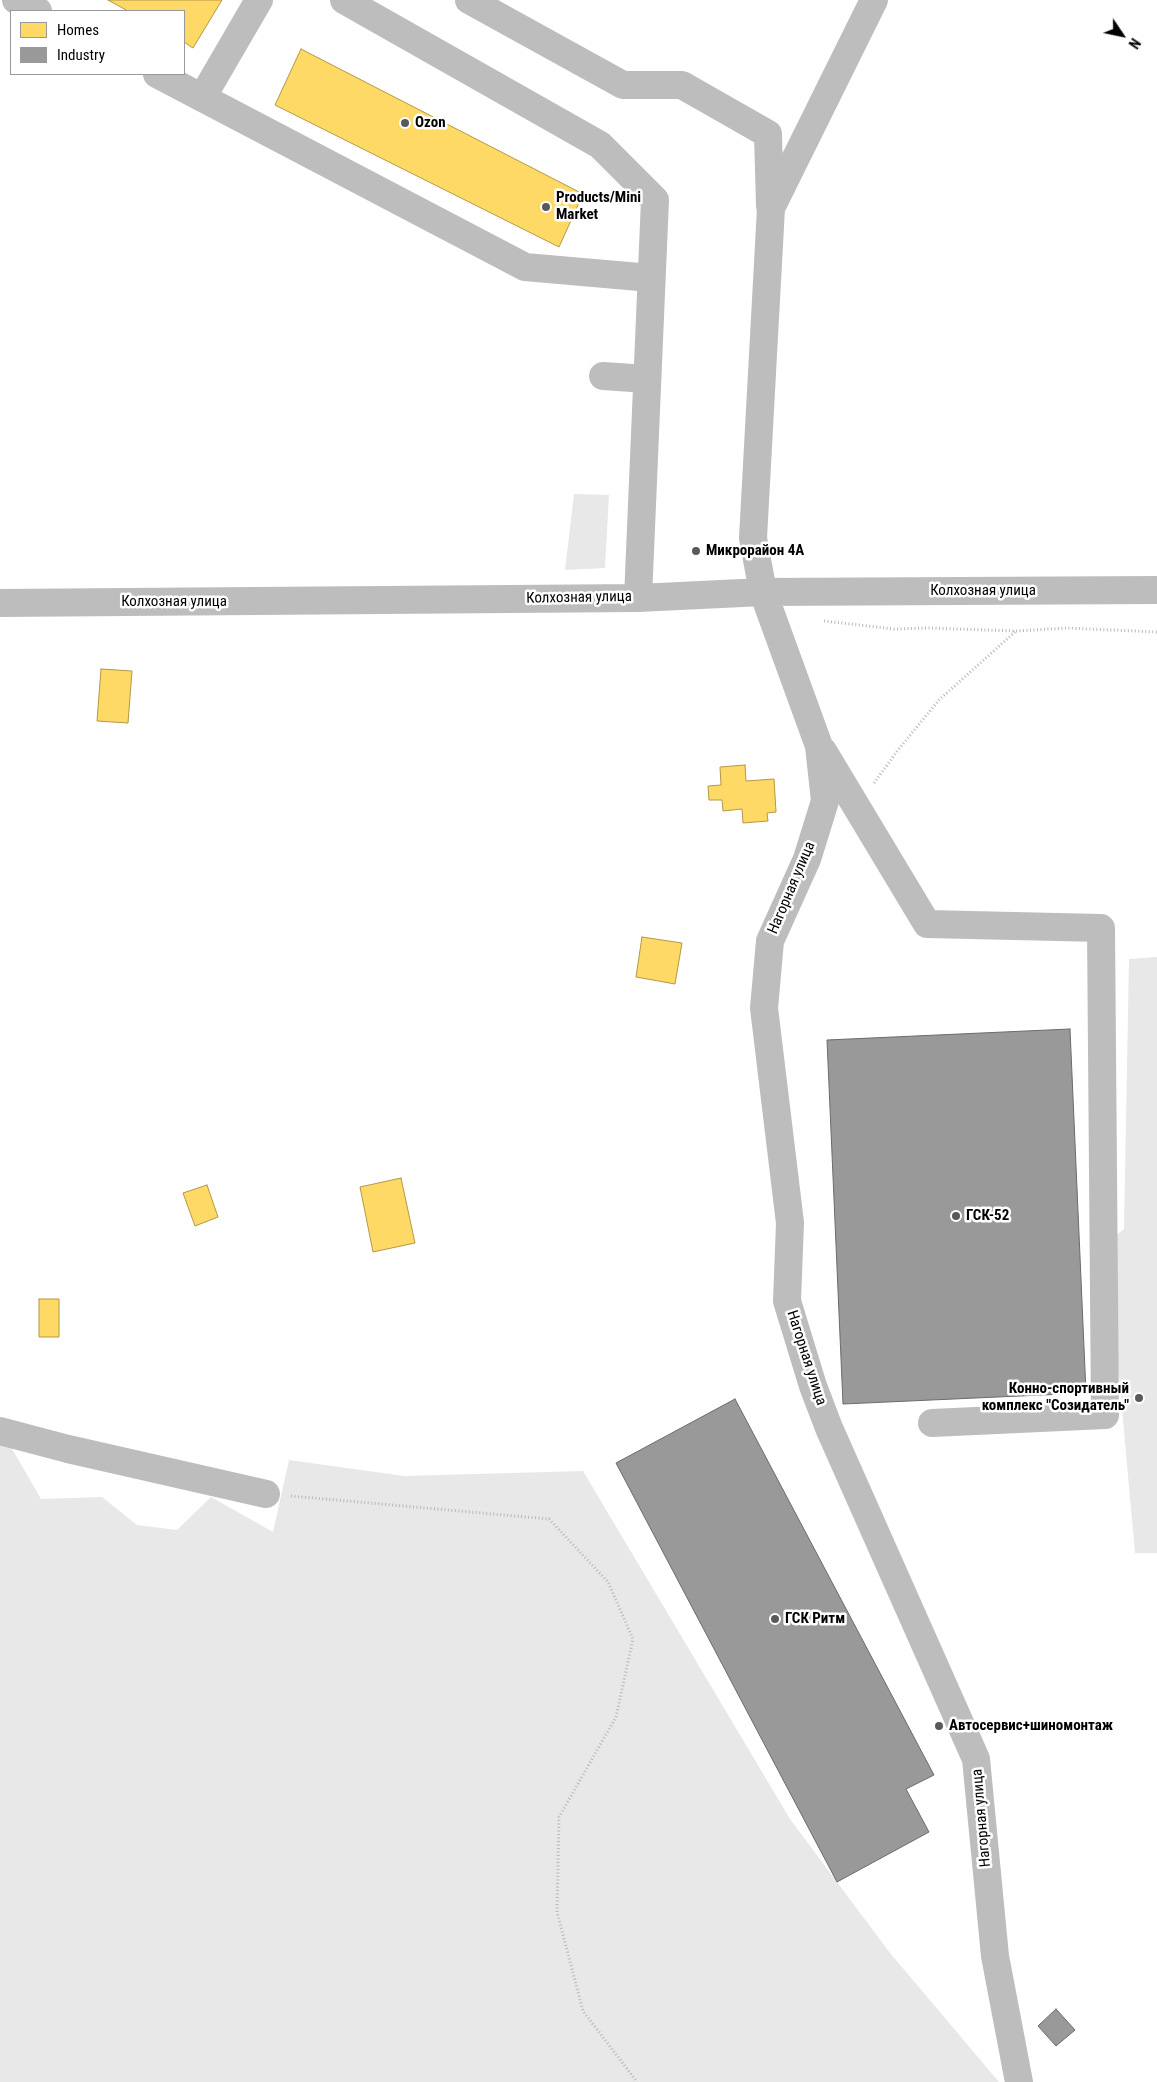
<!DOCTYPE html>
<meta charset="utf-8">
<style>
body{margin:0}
#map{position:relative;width:1157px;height:2082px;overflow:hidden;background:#fff;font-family:"Roboto Condensed",sans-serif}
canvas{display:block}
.legend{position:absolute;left:10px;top:10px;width:175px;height:65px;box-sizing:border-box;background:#fff;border:1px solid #999;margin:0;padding:6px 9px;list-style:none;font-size:15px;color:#000}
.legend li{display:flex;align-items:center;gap:10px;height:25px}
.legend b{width:25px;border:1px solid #999}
.north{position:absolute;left:1097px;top:10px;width:50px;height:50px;-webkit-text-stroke:4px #fff;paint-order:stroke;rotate:124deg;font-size:14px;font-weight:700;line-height:20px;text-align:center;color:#000}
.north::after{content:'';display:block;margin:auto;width:18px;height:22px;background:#000;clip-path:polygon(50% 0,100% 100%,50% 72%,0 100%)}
</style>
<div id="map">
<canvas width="1157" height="2082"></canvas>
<ul class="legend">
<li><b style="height:14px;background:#ffd966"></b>Homes</li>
<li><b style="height:14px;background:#999"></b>Industry</li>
</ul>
<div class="north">N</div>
</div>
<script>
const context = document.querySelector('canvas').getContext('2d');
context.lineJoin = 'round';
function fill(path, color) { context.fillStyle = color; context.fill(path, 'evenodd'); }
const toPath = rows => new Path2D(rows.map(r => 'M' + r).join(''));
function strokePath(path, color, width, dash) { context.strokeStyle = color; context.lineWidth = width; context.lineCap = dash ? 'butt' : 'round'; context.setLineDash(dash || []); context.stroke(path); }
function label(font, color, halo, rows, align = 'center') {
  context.font = font + ' "Roboto Condensed",sans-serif'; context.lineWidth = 5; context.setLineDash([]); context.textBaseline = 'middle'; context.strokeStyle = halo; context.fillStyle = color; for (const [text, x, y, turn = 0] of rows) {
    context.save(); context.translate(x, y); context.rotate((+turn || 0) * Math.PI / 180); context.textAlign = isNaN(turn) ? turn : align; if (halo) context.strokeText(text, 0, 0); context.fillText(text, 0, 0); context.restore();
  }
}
fill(toPath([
 [574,494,609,495,605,568,565,570],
 [1157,957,1157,1553,1135,1553,1107,1243,1124,1229,1129,959],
 [0,1428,41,1499,102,1497,137,1525,177,1530,211,1497,273,1532,289,1460,404,1476,583,1471,790,1819,890,1953,999,2082,0,2082]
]), '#e8e8e8');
const homes = toPath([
 [108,0,222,0,193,48,184,42,184,11,128,11,108,0],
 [301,49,583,194,559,247,275,105,301,49],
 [101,669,132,671,128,723,97,721,101,669],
 [745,765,746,781,774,779,776,812,767,813,768,821,743,823,742,809,723,811,722,800,709,800,708,786,721,785,720,767,745,765],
 [642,937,682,943,675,984,636,977,642,937],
 [401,1178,415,1243,373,1252,360,1187,401,1178],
 [207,1185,218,1217,195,1226,183,1193,207,1185],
 [39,1299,59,1299,59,1337,39,1337,39,1299]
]);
fill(homes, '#ffd966');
strokePath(homes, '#b29847', 1);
const industry = toPath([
 [1070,1029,1086,1393,843,1404,827,1040,1070,1029],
 [735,1399,934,1775,906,1789,929,1832,837,1882,616,1463,735,1399],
 [1056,2009,1075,2030,1056,2046,1038,2026,1056,2009]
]);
fill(industry, '#999');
strokePath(industry, '#6b6b6b', 1);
strokePath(toPath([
 [824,621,894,629,927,628,1016,631,1066,628,1157,632],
 [874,783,898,750,939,700,1016,631],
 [291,1496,549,1519,608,1582,633,1639,616,1717,559,1817,557,1912,583,2011,637,2082]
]), '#b8b8b8', 3, [1, 2.5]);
strokePath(toPath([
 [16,0,38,11],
 [344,0,600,145,655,200,638,598],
 [469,0,623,85,682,85,768,134,770,206],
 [874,0,771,208,753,538,763,592,819,746,825,801,807,859,770,941,764,1008,790,1223,787,1301,813,1386,829,1428,976,1759,995,1956,1019,2082],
 [157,74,525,267,651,278],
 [202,98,259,0],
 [603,376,647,379],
 [0,603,638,598,763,592,1157,590],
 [823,751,927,924,1101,928,1105,1415,932,1423],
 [0,1431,68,1449,266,1494]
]), '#bdbdbd', 28);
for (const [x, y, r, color] of [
 [405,123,5,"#595959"],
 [546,207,5,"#595959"],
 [696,551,5,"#595959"],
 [956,1216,5,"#595959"],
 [1139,1398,5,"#595959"],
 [775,1619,5,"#595959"],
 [939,1726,5,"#595959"]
]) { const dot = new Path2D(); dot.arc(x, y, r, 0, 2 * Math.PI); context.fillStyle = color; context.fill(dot); strokePath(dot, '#fff', 2); }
label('bold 15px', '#000', '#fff', [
 ["Ozon",415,123],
 ["Products/Mini",556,198],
 ["Market",556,215],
 ["Микрорайон 4А",706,551],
 ["ГСК-52",966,1216],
 ["Конно-спортивный",1129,1389,"right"],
 ["комплекс \"Созидатель\"",1129,1406,"right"],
 ["ГСК Ритм",785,1619],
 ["Автосервис+шиномонтаж",949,1726]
], 'left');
label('15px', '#000', '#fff', [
 ["Колхозная улица",983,591],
 ["Колхозная улица",579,598,-1],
 ["Колхозная улица",174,602],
 ["Нагорная улица",792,888,-67],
 ["Нагорная улица",806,1358,72],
 ["Нагорная улица",982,1818,-95]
]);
</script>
